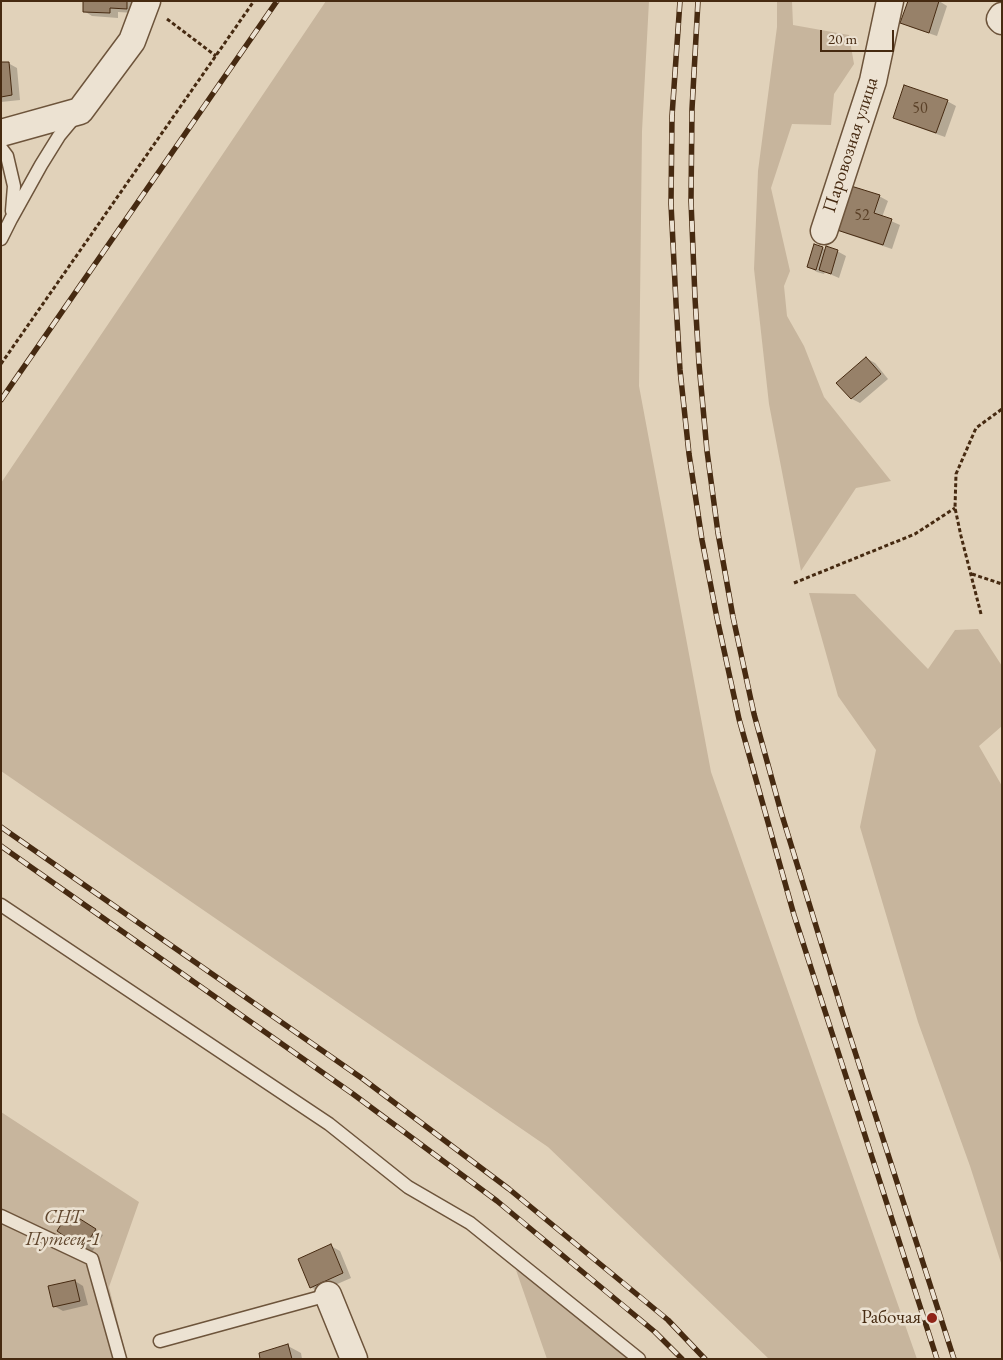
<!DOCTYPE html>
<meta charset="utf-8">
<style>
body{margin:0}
#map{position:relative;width:1003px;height:1360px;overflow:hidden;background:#e1d2ba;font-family:"EB Garamond",serif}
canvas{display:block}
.frame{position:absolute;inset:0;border:2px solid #462a11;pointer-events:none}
.scale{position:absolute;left:820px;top:30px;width:74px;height:22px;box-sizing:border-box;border:2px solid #462a11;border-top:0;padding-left:6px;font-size:15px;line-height:18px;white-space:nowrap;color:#462a11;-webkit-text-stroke:4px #ece2d2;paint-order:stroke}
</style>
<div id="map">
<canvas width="1003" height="1360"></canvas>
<div class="frame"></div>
<div class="scale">20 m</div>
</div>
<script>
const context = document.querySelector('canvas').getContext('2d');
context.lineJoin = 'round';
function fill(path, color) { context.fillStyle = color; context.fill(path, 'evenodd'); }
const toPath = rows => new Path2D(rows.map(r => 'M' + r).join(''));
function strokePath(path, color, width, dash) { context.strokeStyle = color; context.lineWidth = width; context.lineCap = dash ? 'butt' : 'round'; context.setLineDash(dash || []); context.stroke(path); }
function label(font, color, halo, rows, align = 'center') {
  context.font = font + ' "EB Garamond",serif'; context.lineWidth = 5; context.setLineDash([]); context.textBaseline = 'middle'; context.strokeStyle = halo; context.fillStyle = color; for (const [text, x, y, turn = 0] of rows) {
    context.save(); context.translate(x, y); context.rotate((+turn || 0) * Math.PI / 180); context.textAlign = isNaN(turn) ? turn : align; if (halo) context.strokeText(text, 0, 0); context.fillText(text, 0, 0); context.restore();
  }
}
fill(toPath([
 [326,1,649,1,642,131,639,386,711,772,917,1359,769,1359,548,1147,1,771,1,483],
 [777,1,792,1,793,25,849,35,854,64,834,94,831,125,792,124,771,188,790,271,784,286,787,316,804,346,824,397,891,481,856,488,801,571,769,404,754,269,758,171,777,27],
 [809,593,855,594,928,669,955,630,978,629,1002,666,1002,726,979,746,1002,786,1002,1266,970,1166,918,1022,860,827,876,750,838,696],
 [1,1112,139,1202,109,1287,127,1359,1,1359],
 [516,1270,569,1306,627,1359,547,1359]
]), '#c7b59d');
fill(toPath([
 [84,1,135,1,135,13,118,12,118,18,92,16,84,11],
 [909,1,939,1,947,6,937,36,910,27,902,22],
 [8,63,17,68,20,100,1,102,1,64],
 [947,101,956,106,945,137,903,122,895,117],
 [879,196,888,201,882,217,900,225,892,249,847,234,838,230],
 [823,248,826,250,837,251,846,256,839,278,825,272,824,274,817,272,809,267],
 [866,358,875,363,888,379,860,403,852,399],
 [78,1218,103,1235,92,1252,84,1248],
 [331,1246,340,1251,351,1278,319,1292,311,1287],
 [75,1281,83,1286,88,1305,63,1311,54,1306],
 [288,1346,301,1353,302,1359,262,1359]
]), '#0003');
const building = toPath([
 [83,1,127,1,127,9,110,8,110,13,83,12,83,1],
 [908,1,939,1,929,33,900,23,908,1],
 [1,62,9,62,12,95,1,97,1,62],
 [904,85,948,100,936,133,893,118,904,85],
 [851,186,880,195,874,213,892,219,883,245,837,230,851,186],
 [814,244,823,247,816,270,807,267,814,244],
 [826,246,838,250,831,274,819,270,826,246],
 [866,357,881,374,851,399,836,383,866,357],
 [69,1212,96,1229,83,1249,57,1231,69,1212],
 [331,1244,343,1273,310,1288,298,1259,331,1244],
 [75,1280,80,1301,53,1307,48,1286,75,1280],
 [288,1344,292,1359,260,1359,259,1353,288,1344]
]);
fill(building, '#978169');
strokePath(building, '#462a11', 1);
const service = toPath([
 [1,148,7,156,14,186,12,211],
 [1,239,11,219,41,165,59,136,74,118],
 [1,905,329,1124,408,1187,470,1223,639,1359],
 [1,1216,92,1259,120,1359],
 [160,1341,328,1295]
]);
const minor = toPath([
 [1002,16,1000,19,1002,21],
 [1,133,80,111,132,41,147,1],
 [824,231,873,81,890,1],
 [328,1295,354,1359]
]);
strokePath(service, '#6d543b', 15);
strokePath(minor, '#6d543b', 29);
strokePath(toPath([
 [167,19,216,56],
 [1,364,254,1],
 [972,574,1002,584],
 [794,583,915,534,955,508],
 [981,614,961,536,955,508,956,474,976,428,1002,409]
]), '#462a11', 3, [4, 2.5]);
strokePath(service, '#ece2d2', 12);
strokePath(minor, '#ece2d2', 26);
const rail = toPath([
 [680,1,672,116,671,204,676,303,680,370,689,454,702,540,717,618,739,719,794,915,937,1359],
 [698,1,692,109,691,201,695,298,699,364,707,451,718,533,733,617,754,714,781,812,847,1027,954,1359],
 [1,400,277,1],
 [1,827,363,1079,509,1189,668,1320,705,1359],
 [1,846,353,1094,497,1201,655,1332,682,1359]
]);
strokePath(rail, '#462a11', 5.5);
strokePath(rail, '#ece2d2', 4, [11]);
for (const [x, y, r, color] of [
 [932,1318,6,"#8f2418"]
]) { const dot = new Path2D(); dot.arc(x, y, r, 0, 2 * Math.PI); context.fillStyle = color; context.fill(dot); strokePath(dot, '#ece2d2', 2); }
label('16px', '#5a4027', null, [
 ["50",920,109],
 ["52",862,216]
]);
label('19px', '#462a11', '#ece2d2', [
 ["Паровозная улица",851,145,-72]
]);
label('italic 19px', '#60462d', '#ece2d2', [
 ["СНТ",63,1218],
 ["Путеец-1",63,1240]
]);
label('19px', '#462a11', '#ece2d2', [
 ["Рабочая",921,1318]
], 'right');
</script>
